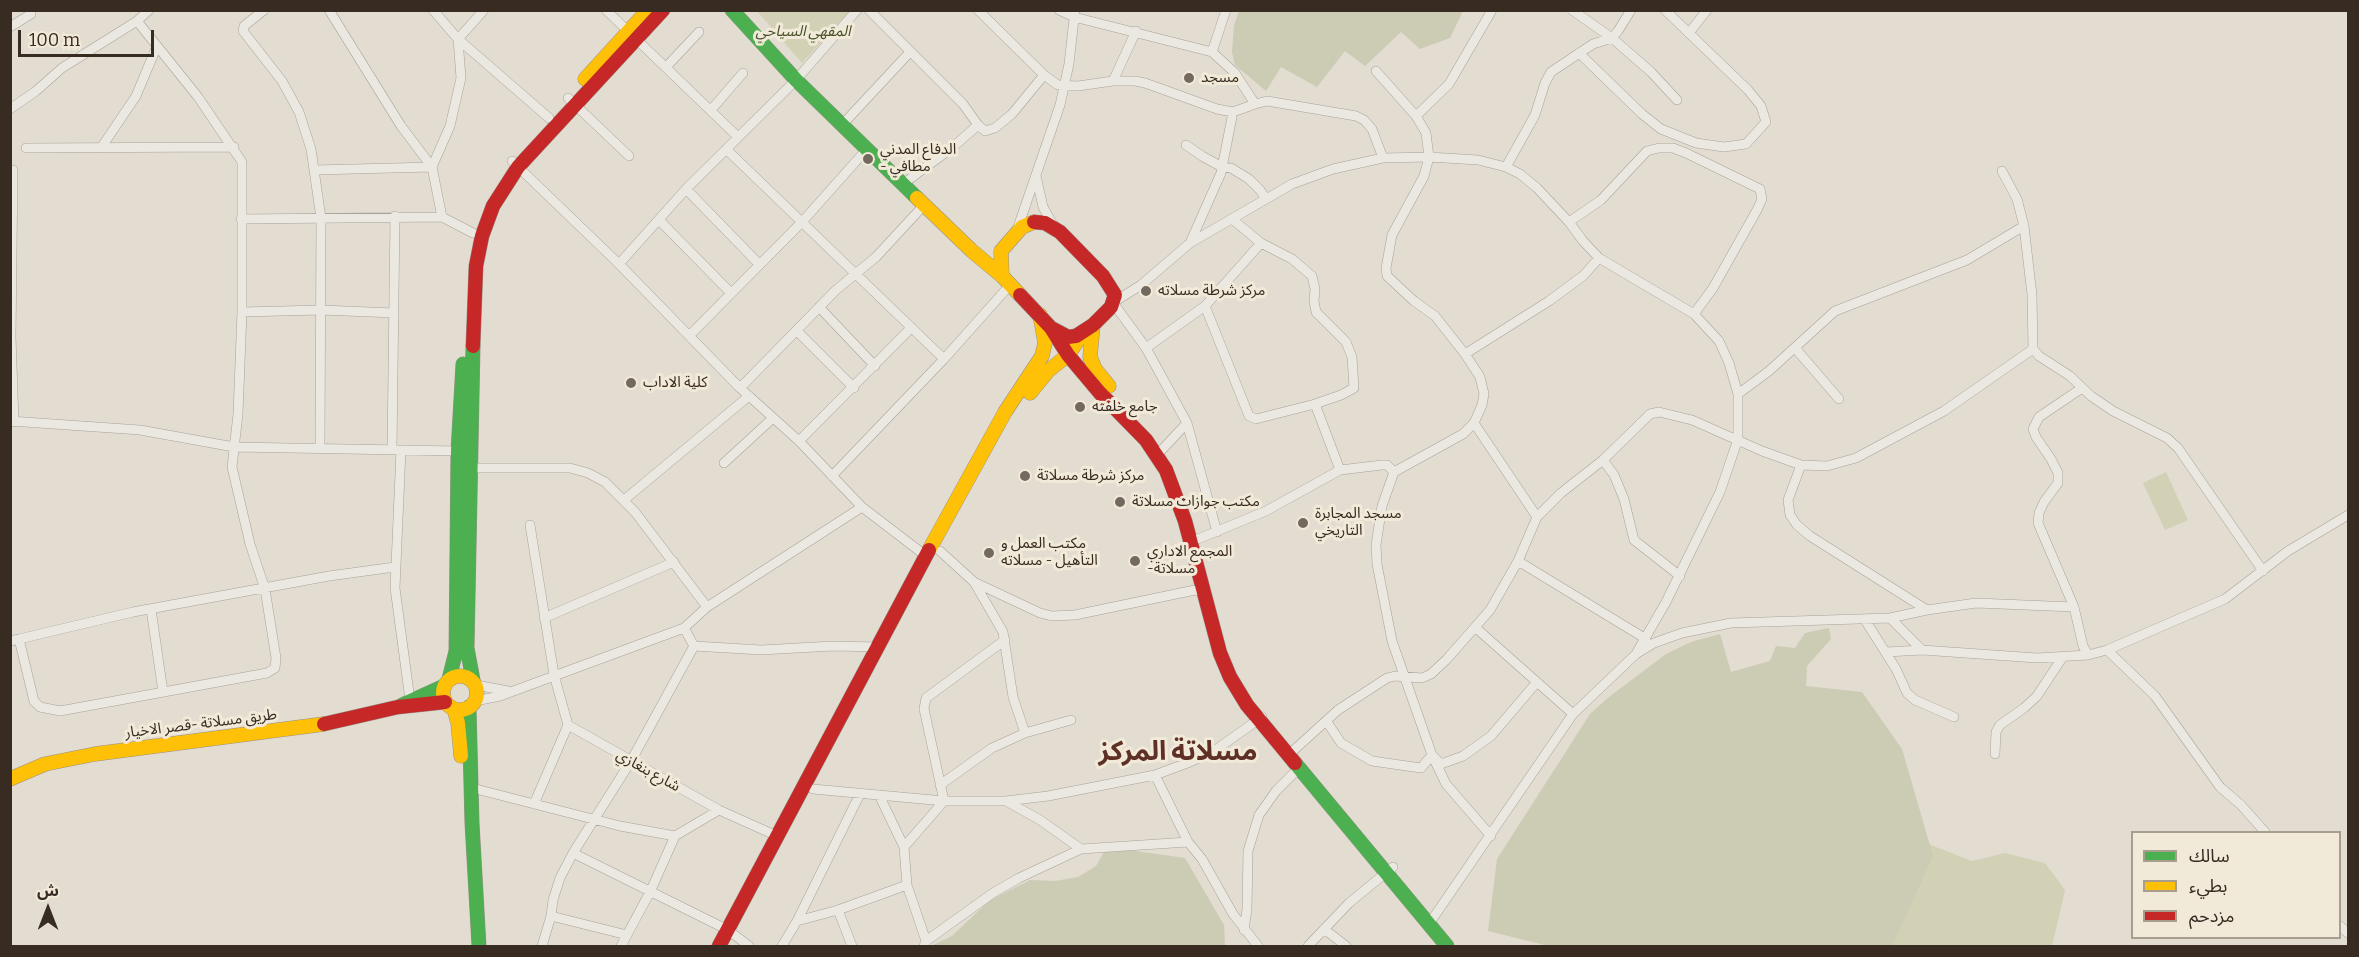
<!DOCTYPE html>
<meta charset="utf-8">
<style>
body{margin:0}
#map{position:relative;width:2359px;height:957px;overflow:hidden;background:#e2dcd1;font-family:Bitter,"Noto Sans Arabic",serif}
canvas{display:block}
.frame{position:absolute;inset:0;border:12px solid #372b22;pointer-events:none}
.legend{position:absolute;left:2131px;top:831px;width:210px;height:108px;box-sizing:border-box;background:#f2ead8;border:2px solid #a79e8f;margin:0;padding:8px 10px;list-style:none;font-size:18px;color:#372b22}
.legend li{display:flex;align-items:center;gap:12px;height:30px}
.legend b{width:30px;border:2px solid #a79e8f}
.north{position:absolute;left:18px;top:879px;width:60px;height:60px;-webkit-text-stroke:4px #f2ead8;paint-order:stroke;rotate:0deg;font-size:16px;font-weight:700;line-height:24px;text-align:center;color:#372b22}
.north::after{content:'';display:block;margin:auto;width:21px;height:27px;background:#372b22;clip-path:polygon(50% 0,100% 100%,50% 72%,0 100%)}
.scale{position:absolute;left:18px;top:30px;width:136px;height:27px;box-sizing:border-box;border:3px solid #372b22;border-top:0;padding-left:8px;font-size:18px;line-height:21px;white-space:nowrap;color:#372b22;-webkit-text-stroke:4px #f2ead8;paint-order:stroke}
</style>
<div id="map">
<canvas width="2359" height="957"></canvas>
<div class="frame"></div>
<ul class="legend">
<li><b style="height:8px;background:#4caf50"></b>سالك</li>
<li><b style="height:8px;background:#ffc107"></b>بطيء</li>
<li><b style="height:8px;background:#c62828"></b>مزدحم</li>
</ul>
<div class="north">ش</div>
<div class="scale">100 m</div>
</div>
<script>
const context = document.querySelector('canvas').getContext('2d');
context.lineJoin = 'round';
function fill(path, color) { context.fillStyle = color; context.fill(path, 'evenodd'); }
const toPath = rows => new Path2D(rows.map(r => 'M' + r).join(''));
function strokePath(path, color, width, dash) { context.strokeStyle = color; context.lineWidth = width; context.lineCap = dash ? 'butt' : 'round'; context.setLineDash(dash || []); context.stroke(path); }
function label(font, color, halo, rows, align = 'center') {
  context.font = font + ' Bitter,"Noto Sans Arabic",serif'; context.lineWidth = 6; context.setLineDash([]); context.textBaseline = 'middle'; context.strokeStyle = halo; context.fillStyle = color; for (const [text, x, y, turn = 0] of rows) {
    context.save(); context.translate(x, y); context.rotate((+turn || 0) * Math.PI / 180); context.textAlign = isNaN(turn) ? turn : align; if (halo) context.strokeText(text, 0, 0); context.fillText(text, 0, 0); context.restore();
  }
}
fill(toPath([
 [757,11,850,11,802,63],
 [2166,472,2188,520,2165,530,2143,483],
 [1923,842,1972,861,2005,853,2045,863,2065,890,2052,946,1582,946]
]), '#d2d0b5');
fill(toPath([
 [1239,11,1239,10,1463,11,1450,38,1420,49,1401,32,1365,66,1345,51,1317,87,1281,67,1266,91,1235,65,1232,52,1234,25],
 [1829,628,1831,639,1807,666,1806,686,1862,692,1902,749,1933,856,1892,946,1549,946,1488,931,1497,859,1590,714,1609,697,1666,654,1691,642,1720,634,1731,672,1770,661,1776,646,1795,648,1805,633],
 [1107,847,1185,858,1224,925,1225,946,931,946,952,936,989,901,1030,880,1055,881,1078,877,1096,866]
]), '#cccbb4');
const street = toPath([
 [264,10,244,26,243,31,282,81,299,112,311,149,321,218,320,448],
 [329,10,401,126,432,167],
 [433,10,458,39,549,118],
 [606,10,738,137],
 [869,10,963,104,978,125,985,131,995,128,1012,114,1044,75],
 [978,10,1044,75,1058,85,1078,86,1113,81,1135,81,1145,83,1217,109,1233,112,1255,104],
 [1059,10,1074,17,1212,52,1235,73,1255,104,1267,101,1356,116,1364,120,1372,129,1383,158],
 [1572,10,1612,38,1651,72,1677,100],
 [137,21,149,10],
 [10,27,31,14,31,10],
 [1689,33,1707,10],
 [1212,52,1226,10],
 [1579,53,1642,114,1661,129,1696,143,1724,147,1746,144,1766,122,1761,106,1748,90,1665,10],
 [666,67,699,32],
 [1376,71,1416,116,1426,133,1429,157,1424,176,1392,235,1386,268,1387,276,1414,301,1435,316,1465,354,1480,377,1484,394,1482,405,1474,423,1463,434,1394,472,1382,506,1376,545,1377,564,1392,641,1432,755,1446,784,1491,836],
 [1113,81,1136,31],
 [568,98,629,156],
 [10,109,36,91,62,68,137,21,198,97,242,162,242,312,238,414,232,467,250,544,265,589,276,658,275,668,267,673,60,711,40,707,34,701,19,639,10,641],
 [711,110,743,73],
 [1416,116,1449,84,1492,10],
 [842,125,910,52],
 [1186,145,1202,156,1222,167,1231,168,1249,179,1260,190,1266,199],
 [26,148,234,147],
 [101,148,136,96,157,46],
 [726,149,944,359],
 [512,161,619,264,740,388,799,441,862,507,926,556],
 [1506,167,1535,115,1545,83,1551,72,1593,44,1612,38,1618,31,1631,10],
 [13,170,11,337,14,422],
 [315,170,432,167],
 [2002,171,2017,199,2024,226,2032,295,2033,349,2039,356,2070,376,2091,396,2113,411,2167,438,2178,448,2263,571],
 [1036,176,1043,207,1053,225],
 [903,184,953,147,978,125],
 [686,189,759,264],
 [442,217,432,167,450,126,461,78,458,39,484,10],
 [241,219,442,217,473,233],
 [659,220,731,293],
 [1569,222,1601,200,1647,151,1659,148,1673,148,1686,153,1760,189,1762,199,1757,210,1713,288,1694,314],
 [1017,230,1060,105,1069,64,1075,10],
 [1190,243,1221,173,1233,112],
 [619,264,686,189,796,80,857,10],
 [1114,302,1141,285,1190,243,1292,184,1333,169,1383,158,1429,157,1478,160,1506,167,1520,174,1537,188,1569,222,1583,241,1599,258,1694,314,1719,341,1729,363,1738,394,1738,439,1720,492,1666,602,1636,654],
 [1114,304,1146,348,1187,423,1217,532],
 [1205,306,1249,416,1256,419,1315,404,1341,395,1354,388,1352,357,1346,342,1316,312,1314,301,1315,289,1312,276,1292,259,1261,243,1232,219],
 [819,307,875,366],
 [242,312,321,310,394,313],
 [797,331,854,388],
 [689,336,802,222,867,149],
 [1146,348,1205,306,1261,243],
 [1795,348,1839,399],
 [1465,354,1549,301,1583,276,1599,258],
 [740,388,836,290,876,257,925,204],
 [2082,388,2039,417,2033,429,2036,437,2051,459,2058,473,2058,483,2044,502,2039,513,2038,523,2074,607,2083,646,2088,655,2107,650,2225,599,2288,551,2348,515],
 [1738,394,1769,371,1835,311,1967,260,2024,226],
 [1315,404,1340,470],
 [10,421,140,430,234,447,458,451],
 [1474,423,1537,517],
 [799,441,911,328],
 [392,449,395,216],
 [401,450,395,588,410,700],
 [1157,455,1187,423],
 [1603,460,1614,475,1624,499,1634,540,1680,576],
 [724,463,773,418],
 [1801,465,1788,500,1790,515,1797,525,1810,536,1927,610],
 [466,468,570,468,588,473,605,482,635,512,707,607],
 [832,476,944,359,1010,285],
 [624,500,749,396],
 [530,525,554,675,568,725,719,810,777,836],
 [1198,539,1266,511,1340,470,1382,465,1387,465,1394,472],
 [940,551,974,582,1040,613,1052,616,1075,615,1195,590,1206,592],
 [1518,561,1646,639],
 [974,582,1003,632,1013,697,1025,733],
 [151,609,163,692],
 [544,618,674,562],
 [1890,618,1922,650],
 [1865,620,1896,669,1907,693,1915,700,1954,717],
 [1476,628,1573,714],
 [19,639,133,612,329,576,395,567],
 [694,646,761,650,833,646,880,647],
 [2107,650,2155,696,2220,787,2241,805,2265,832],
 [1886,652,1922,650,2037,658,2088,655],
 [476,685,508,691],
 [475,701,500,696,684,628,707,607,862,507],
 [1327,722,1341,743,1372,761,1421,768,1432,755,1441,764,1463,756,1491,736,1537,682],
 [1294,750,1338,710,1387,678,1395,676,1422,678,1431,674,1447,659,1490,610,1518,561,1537,517,1561,493,1603,460,1650,414,1659,412,1692,420,1762,451,1801,465,1827,466,1856,458,1944,411,2033,349],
 [1995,754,1996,732,2000,725,2024,708,2037,696,2062,658],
 [1155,775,1188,842,1202,859,1233,914,1258,946],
 [940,785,992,748,1025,733,1071,720],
 [472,788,620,826,675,836,719,810],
 [813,789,944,801,1006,801,1040,820,1081,849,1188,842],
 [879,795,904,847,907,885,926,941],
 [1006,801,1048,796,1155,775,1190,762,1214,751,1262,717],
 [534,804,568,725],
 [904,847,944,801,924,709,926,698,1005,640],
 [573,853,728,930,749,946],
 [838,910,852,946],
 [797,921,838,910,907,885],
 [1429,924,1573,714,1636,654,1654,643,1682,633,1731,623,1890,618,1927,610,1976,603,2074,607],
 [2340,926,2348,933],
 [1324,929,1346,946],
 [1244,930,1247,909,1248,851,1259,815,1276,791,1299,768],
 [627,935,551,916,553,900,560,878,573,853,631,761,694,646,684,628],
 [542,946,551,916],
 [621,946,651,890,675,836],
 [782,946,797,921,860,794],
 [924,946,926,941,993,893,1019,878,1081,849],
 [1308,946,1349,903,1393,867]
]);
const fast = toPath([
 [732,10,796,80,917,198],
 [449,679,456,651,458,451,463,364],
 [473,680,467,648,473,346],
 [402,705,444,686],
 [469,707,472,823,479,946],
 [1295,763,1447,946]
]);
const slow = toPath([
 [585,79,648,10],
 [917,198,972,251,1002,276],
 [1020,295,1002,276,1001,251,1022,227,1034,222],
 [1093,325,1090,357,1095,369,1109,386],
 [1030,393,1048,371,1068,355,1083,333],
 [929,550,1005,412,1042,356,1045,343,1040,315],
 '443 693a17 17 0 1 1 34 0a17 17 0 1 1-34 0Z',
 [454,709,458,723,461,756],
 [10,779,45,764,95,754,324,724]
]);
const jam = toPath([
 [1020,295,1051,328,1068,337,1076,336,1093,325,1111,307,1115,295,1103,276,1060,232,1045,223,1034,222],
 [1051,328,1068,355,1100,393,1146,440,1166,470,1185,521,1220,653,1230,677,1247,705,1295,763],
 [473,346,476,266,482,236,493,206,518,167,663,10],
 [324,724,398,707,445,702],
 [719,946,929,550]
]);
strokePath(street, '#a8a299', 10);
strokePath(fast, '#989189', 15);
strokePath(slow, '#989189', 15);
strokePath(jam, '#989189', 15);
strokePath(street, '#ebe8e1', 9);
strokePath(fast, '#4caf50', 14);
strokePath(slow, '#ffc107', 14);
strokePath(jam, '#c62828', 14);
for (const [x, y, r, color] of [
 [1189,78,6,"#73695f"],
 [868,159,6,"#73695f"],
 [1146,291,6,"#73695f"],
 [631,383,6,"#73695f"],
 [1080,407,6,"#73695f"],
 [1025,476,6,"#73695f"],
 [1120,502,6,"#73695f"],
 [1303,523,6,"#73695f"],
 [989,553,6,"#73695f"],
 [1135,561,6,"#73695f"]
]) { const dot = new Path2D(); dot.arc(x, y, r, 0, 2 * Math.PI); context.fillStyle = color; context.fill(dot); strokePath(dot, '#f2ead8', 2); }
label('italic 15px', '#48512b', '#f2ead8', [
 ["المقهي السياحي",803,32]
]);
label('15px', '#372b22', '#f2ead8', [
 ["مسجد",1201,78],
 ["الدفاع المدني",880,150],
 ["- مطافي",880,167],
 ["مركز شرطة مسلاته",1158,291],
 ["كلية الاداب",643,383],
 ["جامع خلفته",1092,407],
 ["مركز شرطة مسلاتة",1037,476],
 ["مكتب جوازات مسلاتة",1132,502],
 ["مسجد المجابرة",1315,514],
 ["التاريخي",1315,531],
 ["مكتب العمل و",1001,544],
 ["التأهيل - مسلاته",1001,561],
 ["المجمع الاداري",1147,552],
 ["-مسلاتة",1147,569]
], 'left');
label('15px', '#372b22', '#f2ead8', [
 ["طريق مسلاتة -قصر الاخيار",201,724,-7],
 ["شارع بنغازي",648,771,29]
]);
label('bold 27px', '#5e3026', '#f2ead8', [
 ["مسلاتة المركز",1178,752]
]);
</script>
